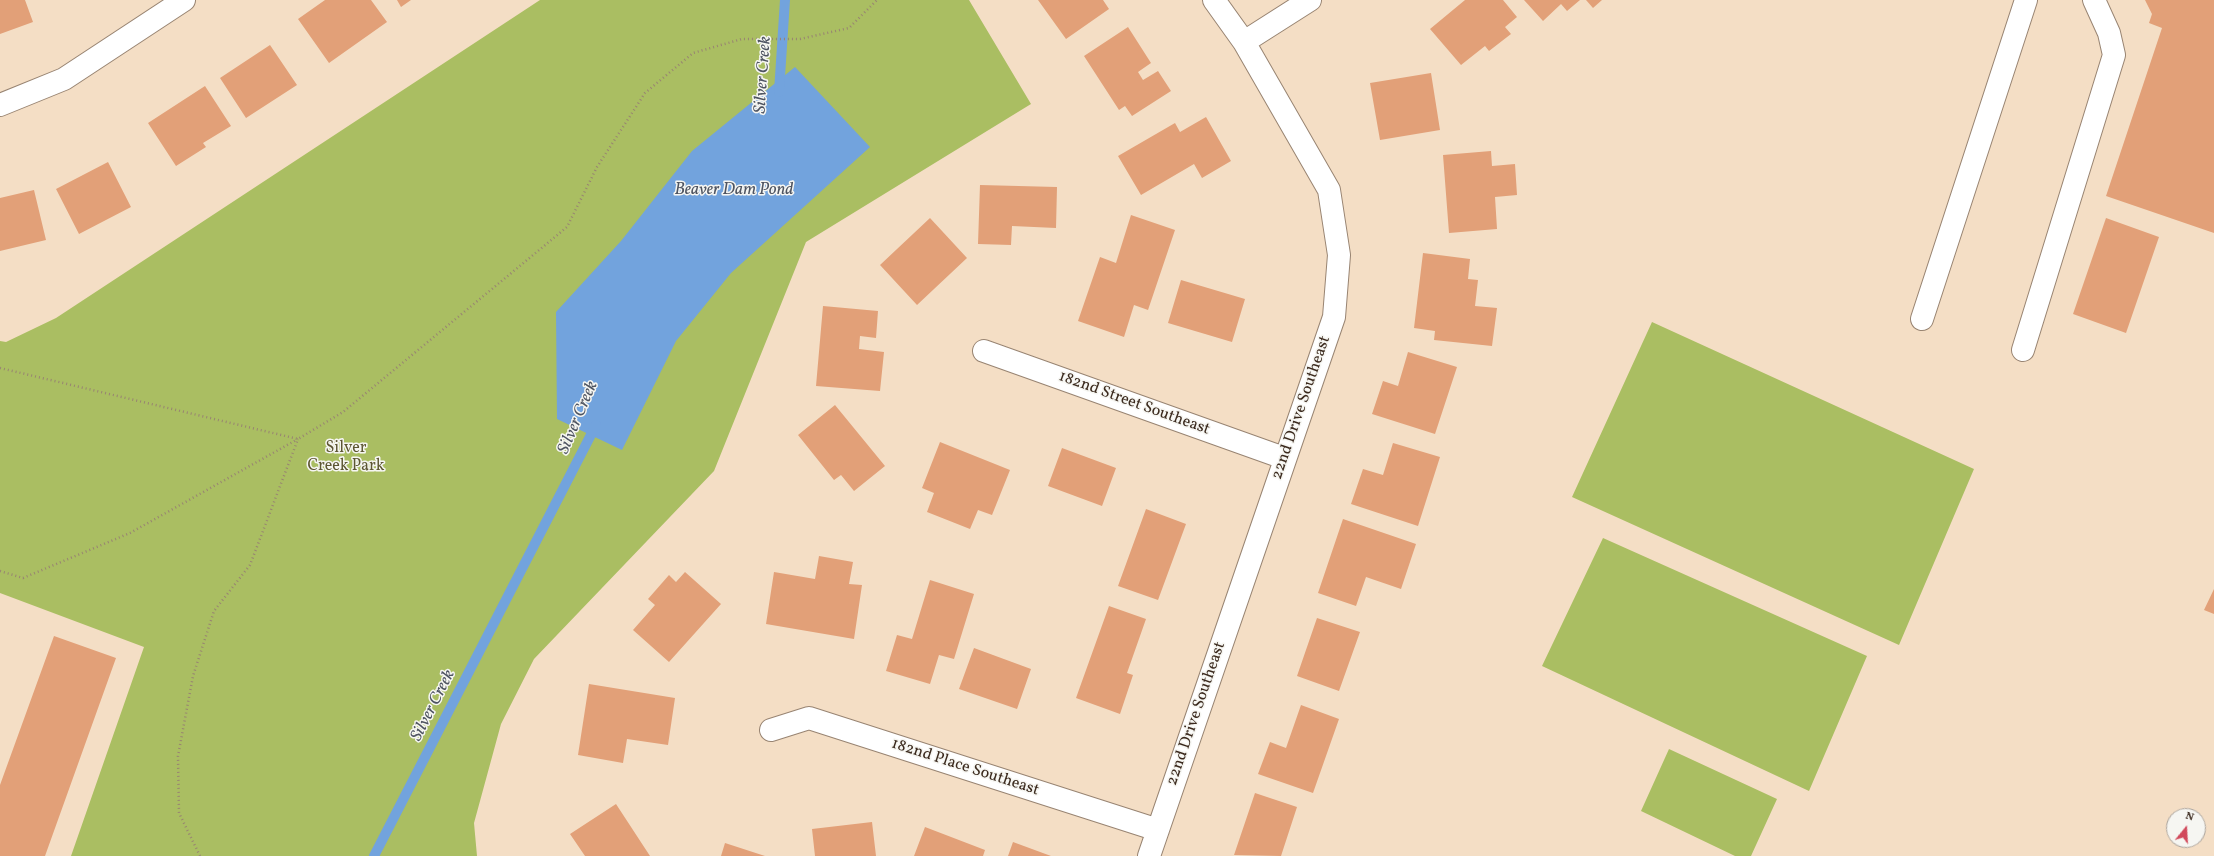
<!DOCTYPE html>
<style>
body{margin:0}
#map{position:relative;width:2214px;height:856px;overflow:hidden;background:#f4dec5;font-family:Vollkorn,serif}
canvas{display:block}
.north{position:absolute;left:2166px;top:808px;width:40px;height:40px;box-sizing:border-box;background:#f6f6f2;border:1px solid #aba49d;border-radius:50%;rotate:18deg;font-size:11px;font-weight:700;line-height:16px;text-align:center;color:#3b2a1e}
.north::after{content:'';display:block;margin:auto;width:14px;height:18px;background:#d1495b;clip-path:polygon(50% 0,100% 100%,50% 72%,0 100%)}
</style>
<div id="map">
<canvas width="2214" height="856"></canvas>
<div class="north">N</div>
</div>
<script>
const context = document.querySelector('canvas').getContext('2d');
context.lineJoin = 'round';
function fill(path, color) { context.fillStyle = color; context.fill(path, 'evenodd'); }
const toPath = rows => new Path2D(rows.map(r => 'M' + r).join(''));
function strokePath(path, color, width, dash) { context.strokeStyle = color; context.lineWidth = width; context.lineCap = dash ? 'butt' : 'round'; context.setLineDash(dash || []); context.stroke(path); }
function label(font, color, halo, rows, align = 'center') {
  context.font = font + ' Vollkorn,serif'; context.lineWidth = 3; context.setLineDash([]); context.textBaseline = 'middle'; context.strokeStyle = halo; context.fillStyle = color; for (const [text, x, y, turn = 0] of rows) {
    context.save(); context.translate(x, y); context.rotate((+turn || 0) * Math.PI / 180); context.textAlign = isNaN(turn) ? turn : align; if (halo) context.strokeText(text, 0, 0); context.fillText(text, 0, 0); context.restore();
  }
}
fill(toPath([
 [540,0,969,0,1031,104,806,242,714,471,534,659,501,724,474,823,477,856,71,856,144,647,0,593,0,341,6,342,56,318],
 [1652,322,1974,469,1899,645,1572,497],
 [1603,538,1867,656,1809,791,1542,666],
 [1669,749,1777,799,1751,856,1735,856,1641,811]
]), '#aabe62');
fill(toPath([
 [795,67,870,147,731,273,676,341,622,450,557,419,556,312,621,241,692,151]
]), '#72a3dd');
strokePath(toPath([
 [779,92,785,0],
 [374,856,596,425]
]), '#72a3dd', 10);
fill(toPath([
 [0,0,25,0,33,22,0,34],
 [325,0,371,0,387,22,329,63,298,19],
 [397,0,411,0,401,7],
 [1038,0,1103,0,1109,9,1066,39],
 [1465,0,1503,0,1517,17,1505,27,1511,34,1489,51,1485,46,1461,65,1430,29],
 [1524,0,1580,0,1567,11,1561,4,1543,21],
 [1586,0,1602,0,1593,8],
 [2145,0,2214,0,2214,233,2106,196,2162,28,2149,23,2152,14],
 [1128,27,1151,63,1138,72,1143,80,1158,71,1171,91,1132,116,1125,106,1119,110,1084,56],
 [270,45,297,85,246,118,220,78],
 [1431,73,1440,130,1380,140,1370,83],
 [205,86,231,126,203,143,206,147,176,166,148,123],
 [1206,117,1231,161,1202,178,1194,164,1141,195,1118,156,1175,123,1180,132],
 [1491,151,1492,166,1515,164,1517,195,1495,197,1497,229,1449,233,1443,155],
 [108,162,131,207,79,234,56,189],
 [980,185,1057,187,1056,228,1012,226,1011,245,978,244],
 [34,190,46,240,0,251,0,198],
 [1131,215,1175,230,1148,310,1134,305,1124,337,1078,321,1100,257,1116,263],
 [930,218,967,258,917,305,880,265],
 [2106,218,2159,237,2126,333,2073,314],
 [1423,253,1470,259,1468,279,1478,280,1475,306,1497,308,1492,346,1434,340,1435,331,1414,328],
 [1181,280,1245,299,1232,342,1168,323],
 [823,306,878,311,876,338,860,336,859,349,884,352,880,391,816,386],
 [1408,352,1457,367,1435,434,1372,414,1383,381,1398,386],
 [835,405,885,466,854,491,841,475,834,480,798,435],
 [940,442,1010,470,992,515,978,510,970,529,927,512,934,493,922,488],
 [1393,443,1440,457,1418,526,1351,504,1363,469,1383,475],
 [1062,448,1116,468,1102,506,1048,486],
 [1146,509,1186,524,1158,600,1118,586],
 [1343,519,1416,544,1401,589,1366,577,1356,606,1318,593],
 [819,556,853,562,849,584,862,585,854,639,766,624,774,572,815,579],
 [685,572,721,604,669,662,633,630,655,605,648,599,669,575,676,582],
 [930,580,974,594,954,659,939,655,930,684,886,671,897,635,912,639],
 [2214,589,2214,614,2204,610],
 [1109,606,1146,619,1127,673,1133,675,1120,714,1076,698],
 [1317,618,1360,632,1339,691,1297,676],
 [54,636,116,658,45,856,0,856,0,785],
 [974,648,1031,669,1017,709,959,689],
 [589,684,675,698,668,745,627,739,623,763,578,755],
 [1301,705,1339,719,1313,793,1258,774,1270,742,1286,748],
 [1255,793,1297,807,1281,856,1234,855],
 [616,804,650,856,585,856,570,834],
 [872,822,876,856,815,856,812,829],
 [925,827,985,850,983,856,914,856],
 [1013,842,1051,856,1008,856],
 [725,843,765,856,721,856]
]), '#e2a078');
const minor = toPath([
 [1244,42,1310,0],
 [0,105,64,79,184,0],
 [1922,319,2026,0],
 [2023,350,2114,55,2109,33,2094,0],
 [984,351,1284,458],
 [771,730,809,718,1158,830],
 [1149,856,1334,317,1339,255,1329,190,1244,42,1214,0]
]);
strokePath(minor, '#988472', 24);
strokePath(toPath([
 [0,368,298,439,343,412,567,227,597,167,645,93,693,53,742,39,800,39,849,28,877,0],
 [0,571,23,578,130,533,298,439],
 [200,856,179,813,178,756,193,676,214,611,250,565,298,439]
]), '#988472', 2.5, [1, 3]);
strokePath(minor, '#fff', 22);
label('16px', '#3b2a1e', '#f6f6f2', [
 ["182nd Street Southeast",1134,404,20],
 ["22nd Drive Southeast",1302,408,-71],
 ["22nd Drive Southeast",1197,714,-71],
 ["182nd Place Southeast",965,768,18]
]);
label('16px', '#5c5632', '#f6f6f2', [
 ["Silver",346,449],
 ["Creek Park",346,467]
]);
label('italic 17px', '#4e5461', '#f6f6f2', [
 ["Silver Creek",764,75,-86],
 ["Beaver Dam Pond",734,191],
 ["Silver Creek",579,418,-67],
 ["Silver Creek",434,706,-63]
]);
</script>
